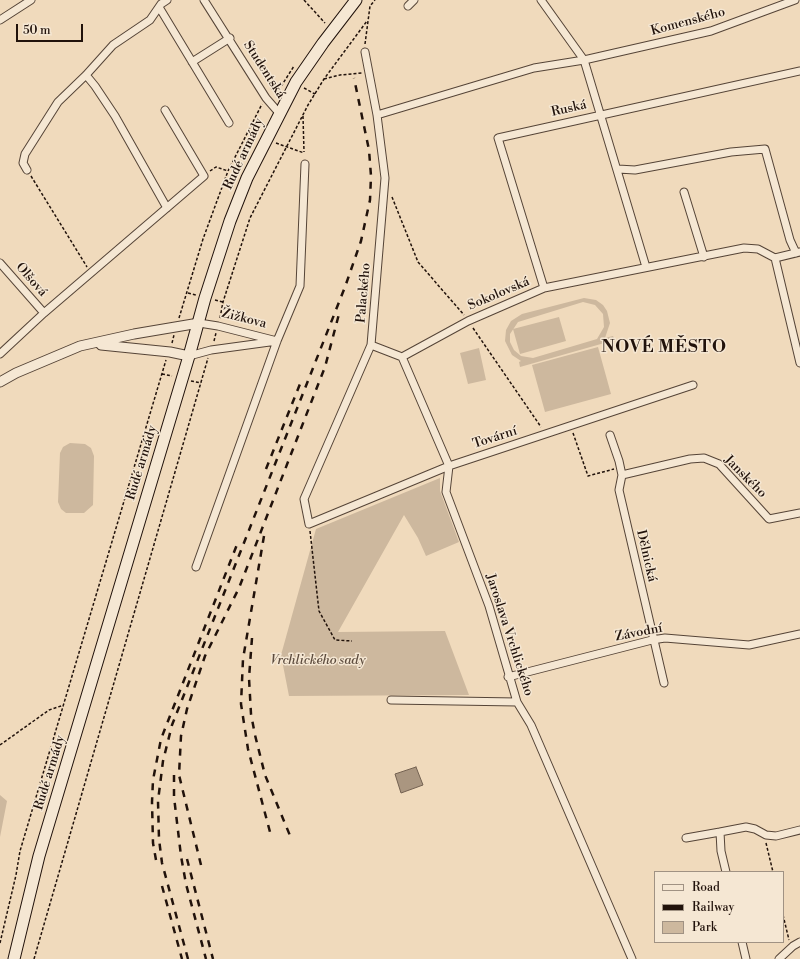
<!DOCTYPE html>
<meta charset="utf-8">
<style>
body{margin:0}
#map{position:relative;width:800px;height:959px;overflow:hidden;background:#f0dabc;font-family:"Libre Bodoni",serif}
canvas{display:block}
.legend{position:absolute;left:654px;top:871px;width:130px;height:72px;box-sizing:border-box;background:#f5e7d3;border:1px solid #a09283;margin:0;padding:5px 7px;list-style:none;font-size:12px;color:#21120b}
.legend li{display:flex;align-items:center;gap:8px;height:20px}
.legend b{width:20px;border:1px solid #a09283}
.scale{position:absolute;left:16px;top:24px;width:67px;height:18px;box-sizing:border-box;border:2px solid #21120b;border-top:0;padding-left:5px;font-size:12px;line-height:14px;white-space:nowrap;color:#21120b;-webkit-text-stroke:3px #f5e7d3;paint-order:stroke}
</style>
<div id="map">
<canvas width="800" height="959"></canvas>
<ul class="legend">
<li><b style="height:5px;background:#f5e7d3"></b>Road</li>
<li><b style="height:5px;background:#21120b"></b>Railway</li>
<li><b style="height:11px;background:#cdb89e"></b>Park</li>
</ul>
<div class="scale">50 m</div>
</div>
<script>
const context = document.querySelector('canvas').getContext('2d');
context.lineJoin = 'round';
function fill(path, color) { context.fillStyle = color; context.fill(path, 'evenodd'); }
const toPath = rows => new Path2D(rows.map(r => 'M' + r).join(''));
function strokePath(path, color, width, dash) { context.strokeStyle = color; context.lineWidth = width; context.lineCap = dash ? 'butt' : 'round'; context.setLineDash(dash || []); context.stroke(path); }
function label(font, color, halo, rows, align = 'center') {
  context.font = font + ' "Libre Bodoni",serif'; context.lineWidth = 3; context.setLineDash([]); context.textBaseline = 'middle'; context.strokeStyle = halo; context.fillStyle = color; for (const [text, x, y, turn = 0] of rows) {
    context.save(); context.translate(x, y); context.rotate((+turn || 0) * Math.PI / 180); context.textAlign = isNaN(turn) ? turn : align; if (halo) context.strokeText(text, 0, 0); context.fillText(text, 0, 0); context.restore();
  }
}
fill(toPath([
 [584,298,596,300,603,305,607,311,610,323,605,338,613,336,615,340,520,367,519,362,521,361,512,355,505,341,506,330,511,321,522,314],
 [583,302,595,305,603,314,604,327,597,339,533,358,521,356,514,350,510,342,510,334,518,322],
 [559,317,566,341,520,354,513,329],
 [598,347,611,394,545,412,532,365],
 [479,348,486,380,468,384,460,353],
 [70,443,85,444,91,448,94,456,93,505,84,513,66,513,61,509,58,502,60,453,63,447],
 [440,478,440,491,459,542,426,556,418,538,404,515,338,632,445,631,469,695,289,696,281,655,316,529],
 [0,795,7,801,0,837]
]), '#cdb89e');
const water = toPath([
 [416,767,423,785,401,793,395,774,416,767]
]);
fill(water, '#aa9680');
strokePath(water, '#736151', 1);
const minor = toPath([
 [204,0,266,98,279,113],
 [541,0,584,60,646,267],
 [408,6,414,0],
 [159,7,229,123],
 [0,20,31,0],
 [365,52,377,115,385,178,371,345,304,499,309,524,449,466,693,385],
 [192,62,230,38],
 [86,75,95,86,115,116,167,208],
 [377,115,534,68,584,60,711,31,795,0],
 [618,169,635,170,731,152,765,149,790,240,796,253],
 [27,170,23,163,25,154,58,102,86,75,113,45,150,20,161,4,167,0],
 [684,192,704,257],
 [775,258,800,363],
 [0,263,44,313],
 [544,288,498,138,800,71],
 [371,345,402,357,468,321,544,288,744,248,758,249,775,258,800,252],
 [0,354,44,313,204,176,165,110],
 [189,356,211,350,277,341,218,326,199,323],
 [402,357,449,466,446,492,489,606,517,702,531,725,632,959],
 [610,435,619,461,622,475,619,490,664,683],
 [622,475,690,459,704,458,719,464,769,519,800,513],
 [196,567,277,341,300,286,305,164],
 [508,677,652,640,665,638,749,645,800,634],
 [391,700,517,702],
 [686,838,720,832],
 [726,872,721,851,720,832,746,827,755,829,766,835,776,836,800,830],
 [742,942,746,959],
 [779,959,793,946,800,942]
]);
const tertiary = toPath([
 [101,345,170,352,189,356],
 [0,382,16,373,80,346,134,334,199,323]
]);
const secondary = toPath([
 [14,959,39,856,189,356,205,298,230,221,247,178,296,82,323,43,356,0]
]);
strokePath(minor, '#554437', 9);
strokePath(tertiary, '#554437', 11);
strokePath(secondary, '#21120b', 13);
strokePath(toPath([
 [304,0,325,23],
 [365,44,370,6,375,0],
 [324,79,340,75,362,73],
 [304,88,315,94],
 [271,89,282,85,294,66],
 [303,116,304,152],
 [249,131,258,135],
 [276,143,304,153],
 [210,171,216,167,228,171],
 [31,176,87,267],
 [392,197,418,262,464,315],
 [188,293,196,295],
 [215,300,223,302],
 [179,318,203,239,228,171,262,104],
 [220,318,223,302,250,218,308,105,324,79,367,21],
 [473,328,541,427],
 [214,341,216,333],
 [172,343,174,335],
 [162,374,172,376],
 [191,381,201,383],
 [573,433,588,476,614,469],
 [310,531,319,611,335,640,352,641],
 [0,745,49,710,64,705],
 [766,843,773,872],
 [783,915,789,940],
 [0,943,16,875,20,851,166,360],
 [34,959,208,358]
]), '#21120b', 1.5, [3, 2]);
strokePath(minor, '#f5e7d3', 7);
strokePath(tertiary, '#f5e7d3', 9);
strokePath(secondary, '#f5e7d3', 11);
strokePath(toPath([
 [266,469,300,384],
 [264,536,243,659,241,704,248,749,270,832],
 [252,638,249,678,251,714,255,735,265,775,291,838],
 [174,775,174,797,181,856,186,884,206,959],
 [187,859,213,959],
 [156,860,153,843,152,802,153,780,161,739,238,542],
 [201,865,179,775,181,736,187,709,205,656,239,588,314,395,325,367,339,314],
 [162,886,182,959],
 [188,959,162,863,159,839,158,801,163,761,172,725,345,287,361,241,370,200,371,176,369,150,354,78]
]), '#21120b', 2.5, [7, 7]);
label('13px', '#21120b', '#f5e7d3', [
 ["Komenského",688,22,-15],
 ["Studentská",264,70,57],
 ["Ruská",569,109,-13],
 ["Rudé armády",244,154,-65],
 ["Olšová",31,280,49],
 ["Palackého",364,293,-85],
 ["Sokolovská",499,294,-23],
 ["Žižkova",244,319,14],
 ["Tovární",495,438,-18],
 ["Rudé armády",142,463,-73],
 ["Janského",745,477,45],
 ["Dělnická",646,556,77],
 ["Závodní",639,633,-11],
 ["Jaroslava Vrchlického",509,635,72],
 ["Rudé armády",50,773,-73]
]);
label('italic 13px', '#5d4c3e', '#f5e7d3', [
 ["Vrchlického sady",318,661]
]);
context.letterSpacing = '1px';
label('bold 17px', '#21120b', '#f5e7d3', [
 ["NOVÉ MĚSTO",664,348]
]);
context.letterSpacing = '0px';
</script>
